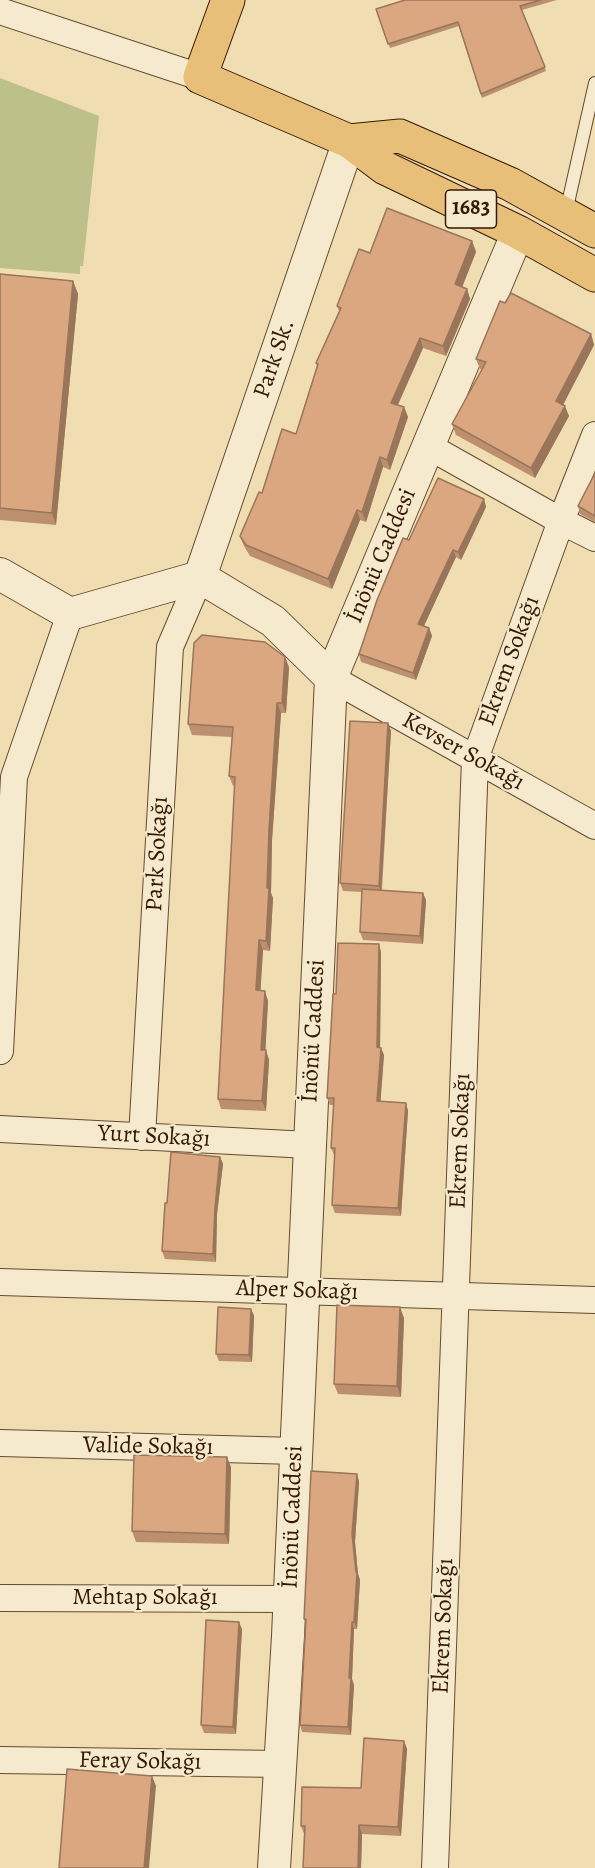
<!DOCTYPE html>
<meta charset="utf-8">
<style>
body{margin:0}
canvas{display:block;background:#f0deb2}
</style>
<canvas width="595" height="1868"></canvas>
<script>
const context = document.querySelector('canvas').getContext('2d');
context.lineJoin = 'round';
function fill(path, color) { context.fillStyle = color; context.fill(path, 'evenodd'); }
const toPath = rows => new Path2D(rows.map(r => 'M' + r).join(''));
function strokePath(path, color, width, dash) { context.strokeStyle = color; context.lineWidth = width; context.lineCap = dash ? 'butt' : 'round'; context.setLineDash(dash || []); context.stroke(path); }
function label(font, color, halo, rows, align = 'center') {
  context.font = font + ' Alegreya,serif'; context.lineWidth = 4.5; context.setLineDash([]); context.textBaseline = 'middle'; context.strokeStyle = halo; context.fillStyle = color; for (const [text, x, y, turn = 0] of rows) {
    context.save(); context.translate(x, y); context.rotate((+turn || 0) * Math.PI / 180); context.textAlign = isNaN(turn) ? turn : align; if (halo) context.strokeText(text, 0, 0); context.fillText(text, 0, 0); context.restore();
  }
}
fill(toPath([
 [0,78,99,116,83,266,80,266,80,274,0,268]
]), '#bdc089');
const service = toPath([
 [566,212,595,83]
]);
const minor = toPath([
 [0,11,200,77],
 [428,446,561,521,595,538],
 [331,678,595,826],
 [0,1051,14,777,70,614],
 [0,1129,309,1145],
 [142,1137,170,647,200,577],
 [0,1282,595,1300],
 [0,1443,296,1451],
 [0,1598,289,1599],
 [0,1760,280,1764],
 [435,1868,475,759,561,521,595,435]
]);
const tertiary = toPath([
 [0,574,70,614,200,577],
 [200,577,349,141],
 [200,577,273,621,331,678],
 [274,1868,288,1636,331,678,518,232]
]);
const primary = toPath([
 [228,0,200,77,349,141,385,168,518,232,595,275],
 [349,141,400,136,510,184,595,231]
]);
strokePath(service, '#644a30', 14);
strokePath(minor, '#644a30', 28);
strokePath(tertiary, '#644a30', 34);
strokePath(primary, '#361905', 35);
strokePath(service, '#f5eacd', 12);
strokePath(minor, '#f5eacd', 26);
strokePath(tertiary, '#f5eacd', 32);
strokePath(primary, '#e8bf79', 33);
fill(toPath([
 [405,0,557,0,522,10,546,71,482,98,459,26,390,48,376,9],
 [472,241,476,252,462,287,467,289,470,299,446,356,423,348,398,405,404,407,408,417,390,470,383,467,366,522,360,520,332,589,250,556,244,546,240,536,262,493,296,434,317,366,316,363,339,311,337,306,370,253],
 [0,274,73,281,78,294,56,525,0,520],
 [591,334,594,345,563,404,569,416,535,478,456,435,452,424,482,370,480,369,476,359],
 [595,473,595,522,580,514,578,506],
 [484,499,486,507,461,560,456,557,424,626,429,628,432,636,416,680,361,662,359,654,409,540],
 [289,667,286,713,281,713,272,840,271,893,273,898,270,951,263,950,260,990,268,1001,265,1050,269,1060,266,1111,221,1109,218,1099,235,786,233,786,229,776,232,737,192,735,188,724],
 [388,723,391,731,382,890,426,900,423,944,363,940,360,932,362,892,343,891,340,883],
 [381,952,380,1048,384,1055,380,1101,406,1103,408,1111,401,1216,335,1213,332,1205,335,1155,334,1155,331,1148,334,1105,330,1105,327,1098,336,994],
 [220,1157,223,1164,217,1214,216,1262,165,1259,162,1251,167,1203],
 [251,1309,254,1316,252,1362,219,1361,216,1354],
 [404,1318,401,1397,338,1394,334,1384],
 [231,1467,229,1544,136,1542,132,1531],
 [357,1474,359,1482,355,1542,358,1574,360,1580,357,1629,354,1629,352,1679,354,1685,351,1735,302,1732,300,1725,306,1625,304,1619],
 [242,1629,236,1734,204,1733,201,1725],
 [404,1741,407,1749,401,1836,362,1834,361,1868,303,1868,304,1834,301,1826,361,1788]
]), '#bc906f');
fill(toPath([
 [472,241,476,252,459,295,455,284],
 [73,281,78,294,56,525,52,513],
 [467,289,470,299,446,356,443,346],
 [591,334,594,345,560,411,556,401],
 [420,338,423,348,394,413,391,403],
 [565,406,569,416,535,478,531,468],
 [404,407,408,417,390,470,387,460],
 [380,457,383,467,366,522,362,512],
 [484,499,486,507,461,560,458,552],
 [357,510,360,520,332,589,328,579],
 [453,550,456,557,421,632,418,624],
 [429,628,432,636,416,680,413,673],
 [285,657,289,667,286,713,282,703],
 [277,703,281,713,272,840,271,893,273,898,270,951,266,941,269,830],
 [388,723,391,731,381,893,379,886],
 [423,893,426,900,423,944,420,936],
 [259,940,263,950,260,1000,256,990],
 [379,944,381,952,380,1055,377,1047],
 [265,991,268,1001,265,1060,261,1050],
 [381,1048,384,1055,380,1109,377,1101],
 [266,1050,269,1060,266,1111,262,1101],
 [406,1103,408,1111,401,1216,398,1208],
 [220,1157,223,1164,217,1214,216,1262,213,1254,215,1207],
 [400,1307,404,1318,401,1397,397,1386],
 [251,1309,254,1316,252,1362,249,1355],
 [227,1457,231,1467,229,1544,225,1534],
 [357,1474,359,1482,355,1542,358,1574,360,1580,357,1629,354,1622,356,1572,352,1534],
 [239,1622,242,1629,236,1734,233,1727],
 [352,1622,354,1629,352,1679,354,1685,351,1735,348,1727,349,1678],
 [404,1741,407,1749,401,1836,398,1827],
 [152,1776,156,1786,149,1868,144,1868],
 [359,1825,362,1834,361,1868,358,1868]
]), '#99755a');
const building = toPath([
 [405,0,541,0,520,6,545,67,481,94,458,22,388,44,376,9,405,0],
 [387,208,472,241,455,284,467,289,443,346,420,338,391,403,404,407,387,460,380,457,362,512,357,510,328,579,246,545,240,536,259,492,262,493,282,429,296,434,318,364,316,363,341,308,337,306,359,249,370,253,387,208],
 [0,274,73,281,52,513,0,508,0,274],
 [511,293,591,334,556,401,565,406,531,468,452,424,486,362,476,359,500,301,505,303,511,293],
 [595,473,595,516,578,506,595,473],
 [438,478,484,499,458,552,453,550,418,624,429,628,413,673,359,654,377,600,403,538,409,540,438,478],
 [202,635,265,642,285,657,282,703,277,703,269,830,267,888,269,888,266,941,259,940,256,990,265,991,261,1050,266,1050,262,1101,218,1099,235,777,229,776,233,727,188,724,194,643,202,635],
 [350,721,388,723,379,886,340,883,350,721],
 [362,889,423,893,420,936,360,932,362,889],
 [338,943,379,944,377,1047,381,1048,377,1101,406,1103,398,1208,332,1205,335,1148,331,1148,334,1098,327,1098,333,994,336,994,338,943],
 [171,1152,220,1157,215,1207,213,1254,162,1251,165,1203,167,1203,171,1152],
 [337,1305,400,1307,397,1386,334,1384,337,1305],
 [218,1307,251,1309,249,1355,216,1354,218,1307],
 [134,1455,227,1457,225,1534,132,1531,134,1455],
 [311,1471,357,1474,352,1534,356,1572,357,1572,354,1622,352,1622,349,1678,351,1678,348,1727,300,1725,306,1619,304,1619,311,1471],
 [206,1620,239,1622,233,1727,201,1725,206,1620],
 [364,1738,404,1741,398,1827,359,1825,358,1868,303,1868,305,1826,301,1826,302,1787,361,1788,364,1738],
 [67,1769,152,1776,144,1868,59,1868,67,1769]
]);
fill(building, '#dba781');
strokePath(building, '#99755a', 1.5);
for (const [x, y, w] of [
 [471,209,51]
]) { const box = new Path2D(); box.roundRect(x - w / 2, y - 19, w, 38, 4.5); context.fillStyle = '#f5eacd'; context.fill(box); strokePath(box, '#361905', 1.5); }
label('bold 22px', '#361905', null, [
 ["1683",471,209]
]);
label('24px', '#361905', '#f5eacd', [
 ["Park Sk.",275,359,-71],
 ["İnönü Caddesi",382,556,-67],
 ["Ekrem Sokağı",510,661,-70],
 ["Kevser Sokağı",463,752,29],
 ["Park Sokağı",158,854,-87],
 ["İnönü Caddesi",314,1031,-87],
 ["Yurt Sokağı",154,1137,3],
 ["Ekrem Sokağı",461,1141,-88],
 ["Alper Sokağı",297,1291,2],
 ["Valide Sokağı",148,1447,1],
 ["İnönü Caddesi",293,1517,-88],
 ["Mehtap Sokağı",145,1598],
 ["Ekrem Sokağı",444,1626,-88],
 ["Feray Sokağı",140,1762,1]
]);
</script>
